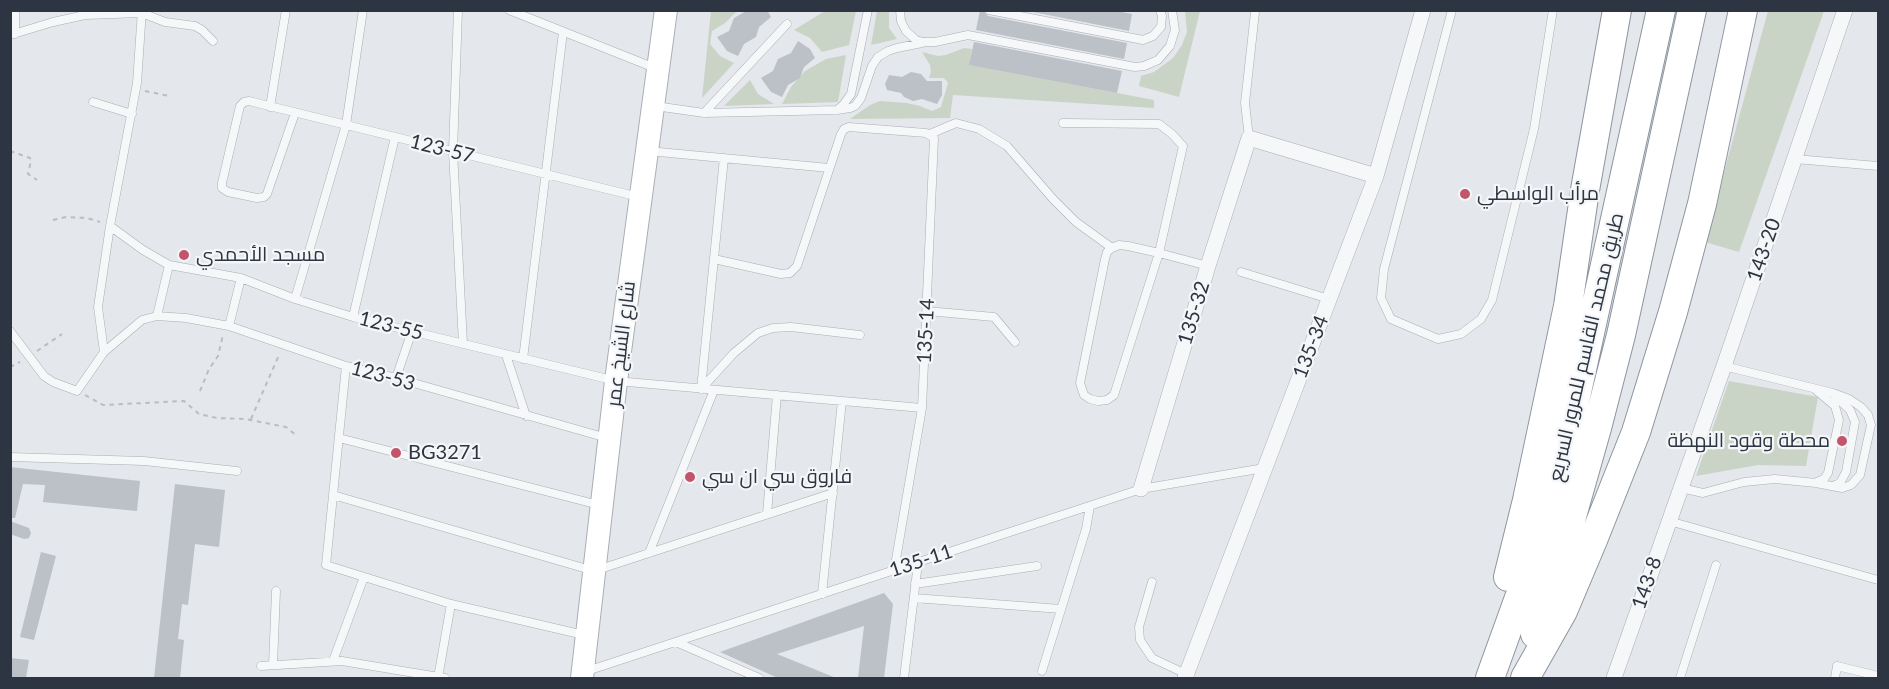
<!DOCTYPE html>
<meta charset="utf-8">
<style>
body{margin:0}
#map{position:relative;width:1889px;height:689px;overflow:hidden;background:#e4e7eb;font-family:Lato,sans-serif}
canvas{display:block}
.frame{position:absolute;inset:0;border:12px solid #2d3542;pointer-events:none}
</style>
<div id="map">
<canvas width="1889" height="689"></canvas>
<div class="frame"></div>
</div>
<script>
const context = document.querySelector('canvas').getContext('2d');
context.lineJoin = 'round';
function fill(path, color) { context.fillStyle = color; context.fill(path, 'evenodd'); }
const toPath = rows => new Path2D(rows.map(r => 'M' + r).join(''));
function strokePath(path, color, width, dash) { context.strokeStyle = color; context.lineWidth = width; context.lineCap = dash ? 'butt' : 'round'; context.setLineDash(dash || []); context.stroke(path); }
function label(font, color, halo, rows, align = 'center') {
  context.font = font + ' Lato,Cairo,sans-serif'; context.lineWidth = 4.5; context.setLineDash([]); context.textBaseline = 'middle'; context.strokeStyle = halo; context.fillStyle = color; for (const [text, x, y, turn = 0] of rows) {
    context.save(); context.translate(x, y); context.rotate((+turn || 0) * Math.PI / 180); context.textAlign = isNaN(turn) ? turn : align; if (halo) context.strokeText(text, 0, 0); context.fillText(text, 0, 0); context.restore();
  }
}
fill(toPath([
 [711,11,737,11,725,23,712,31,710,44,720,56,734,63,702,98],
 [825,11,856,11,849,45,822,52,810,38,794,30],
 [877,11,889,11,889,28,897,39,871,45],
 [1185,11,1200,11,1179,97,1139,86,1141,76,1154,72,1173,58,1182,45,1187,32],
 [1768,11,1824,11,1739,252,1705,242],
 [964,48,972,49,970,65,1154,100,1154,108,953,95,950,118,850,119,870,105,880,101,907,103,920,106,932,111,941,107,948,83,944,78,929,78,931,72,930,65,922,52,938,56,946,55],
 [846,55,838,102,782,104,791,87,805,71,826,59],
 [750,80,758,94,774,104,724,106],
 [1729,381,1818,397,1806,466,1758,465,1696,476]
]), '#cad4c6');
fill(toPath([
 [748,10,767,10,771,17,759,27,756,37,744,44,738,56,727,51,717,37,729,31,734,18],
 [980,10,983,10,988,16,1127,43,1124,59,976,30],
 [1023,10,1112,10,1132,14,1129,31],
 [798,41,810,49,815,58,804,67,800,78,788,85,782,97,771,92,761,78,773,71,778,59,791,53],
 [974,42,1122,71,1117,93,969,65],
 [911,72,921,74,927,81,942,81,942,95,937,104,922,99,913,101,904,97,901,93,887,90,885,84,889,75,902,77],
 [10,467,140,481,137,511,43,502,45,485,23,484,15,518,10,518],
 [175,484,225,490,219,547,195,544,188,605,182,604,178,639,184,640,180,678,154,678],
 [10,521,29,528,31,533,29,538,24,539,10,534],
 [41,552,56,556,34,640,20,637],
 [884,593,893,604,884,678,858,678,864,626,777,654,836,678,778,678,720,652],
 [10,658,29,660,26,678,10,678]
]), '#bcc0c7');
const lane = toPath([
 [15,10,15,34],
 [458,10,453,151,463,344],
 [509,10,655,68],
 [900,10,901,21,906,31,916,40,923,42,935,42,968,35,1135,67,1144,66,1158,60,1170,46,1175,30,1172,10],
 [989,10,1143,40,1153,36,1161,27,1162,16,1160,10],
 [1452,10,1384,269,1381,298,1391,319,1438,339,1461,334,1481,319,1492,300,1534,129,1553,10],
 [10,35,53,22,85,15,142,13,165,22,195,26,202,30,213,41],
 [93,102,132,114],
 [655,106,704,113,837,110,850,108,855,106,861,98,872,66,878,57,888,51,897,48,922,43],
 [270,107,286,10],
 [837,110,843,105,851,94,868,10],
 [295,113,267,194,264,197,257,198,228,192,222,188,222,183,240,106,244,102,249,101,639,197],
 [704,113,787,24],
 [1063,123,1159,124,1172,134,1183,146,1159,253,1114,395,1107,400,1098,401,1090,399,1084,395,1080,383,1105,259,1107,252,1112,248,1119,245,1128,246,1159,253,1208,266],
 [930,134,956,123,979,129,1007,146,1053,199,1076,222,1112,248],
 [1249,138,1245,103,1255,12],
 [648,151,829,168],
 [1795,159,1878,166],
 [714,259,781,274,790,273,797,266,841,134,844,129,849,127,926,133,934,138,922,408,894,571],
 [169,265,241,278,295,299,353,317,616,381,922,408],
 [1241,272,1329,299],
 [295,299,346,125,363,10],
 [927,311,994,317,1015,342],
 [157,316,186,318,229,326,346,366,396,378,607,438],
 [353,317,395,137],
 [229,326,241,278],
 [10,331,44,376,53,382,77,391,104,352,98,307,110,226,137,83,142,10],
 [104,352,142,320,157,316,169,265,143,250,110,226],
 [506,355,526,416],
 [523,359,563,32],
 [346,366,326,565,451,604,584,635],
 [396,378,412,331],
 [701,389,724,158],
 [701,389,734,353,758,333,773,328,791,327,860,335],
 [1817,391,1835,406,1839,420,1828,473,1824,479,1817,482],
 [339,438,599,505],
 [10,457,144,461,237,471],
 [1833,486,1840,483,1846,472,1855,422,1850,410,1835,396],
 [1681,488,1703,493,1744,482,1775,479,1816,483,1842,488,1851,485,1860,475,1871,425,1868,415,1861,407,1849,399,1833,393,1724,366],
 [333,495,594,571,833,493],
 [767,514,777,395],
 [1669,521,1878,580],
 [649,553,714,390],
 [1152,582,1139,627,1140,640,1152,658,1186,674],
 [915,584,1037,566],
 [822,594,842,401],
 [914,598,1061,609],
 [676,642,759,678],
 [333,661,364,577],
 [273,665,276,591],
 [261,666,342,661,445,678],
 [587,671,1141,489,1264,468],
 [1042,671,1086,529,1090,506],
 [438,678,451,604],
 [904,678,918,563],
 [1680,678,1716,565],
 [1835,678,1837,666,1878,676]
]);
const street = toPath([
 [1141,489,1208,266,1249,138,1376,176],
 [1185,678,1376,176,1423,10],
 [1614,678,1724,366,1845,10]
]);
const secondary = toPath([
 [582,678,616,381,666,10]
]);
const highway = toPath([
 [1508,577,1527,500,1568,306,1585,190,1617,10],
 [1535,634,1567,534,1597,428,1621,335,1692,10],
 [1490,678,1533,559,1570,424,1661,10],
 [1525,678,1563,611,1593,540,1636,432,1673,312,1702,204,1743,10]
]);
strokePath(lane, '#a9aeb5', 9);
strokePath(street, '#a9aeb5', 16);
strokePath(secondary, '#a9aeb5', 24);
strokePath(highway, '#8c95a0', 30);
strokePath(toPath([
 [145,91,169,96],
 [10,151,30,158,31,161,28,174,37,180],
 [53,220,66,217,87,218,100,222],
 [37,351,62,334],
 [10,367,20,362],
 [200,391,209,369,218,356,223,335],
 [85,395,103,405,184,401,199,414,217,418,245,419,286,427,297,436],
 [251,419,279,355]
]), '#babdc2', 2, [4.5, 4.5]);
strokePath(lane, '#f6f7f9', 8);
strokePath(street, '#f6f7f9', 15);
strokePath(secondary, '#fff', 22);
strokePath(highway, '#fff', 28);
for (const [x, y, r, color] of [
 [1465,194,6,"#c3556a"],
 [184,255,6,"#c3556a"],
 [1842,441,6,"#c3556a"],
 [396,453,6,"#c3556a"],
 [690,477,6,"#c3556a"]
]) { const dot = new Path2D(); dot.arc(x, y, r, 0, 2 * Math.PI); context.fillStyle = color; context.fill(dot); strokePath(dot, '#f4f6f8', 2); }
label('20px', '#2d3542', '#f4f6f8', [
 ["123-57",442,149,14],
 ["143-20",1764,250,-71],
 ["135-32",1194,313,-73],
 ["123-55",391,326,14],
 ["135-14",926,331,-87],
 ["شارع الشيخ عمر",621,344,-83],
 ["135-34",1311,347,-69],
 ["طريق محمد القاسم للمرور السريع",1586,347,-77],
 ["123-53",383,376,15],
 ["135-11",921,561,-18],
 ["143-8",1647,583,-71]
]);
label('20px', '#2d3542', '#f4f6f8', [
 ["مرأب الواسطي",1477,194],
 ["مسجد الأحمدي",196,255],
 ["محطة وقود النهظة",1830,441,"right"],
 ["BG3271",408,453],
 ["فاروق سي ان سي",702,477]
], 'left');
</script>
